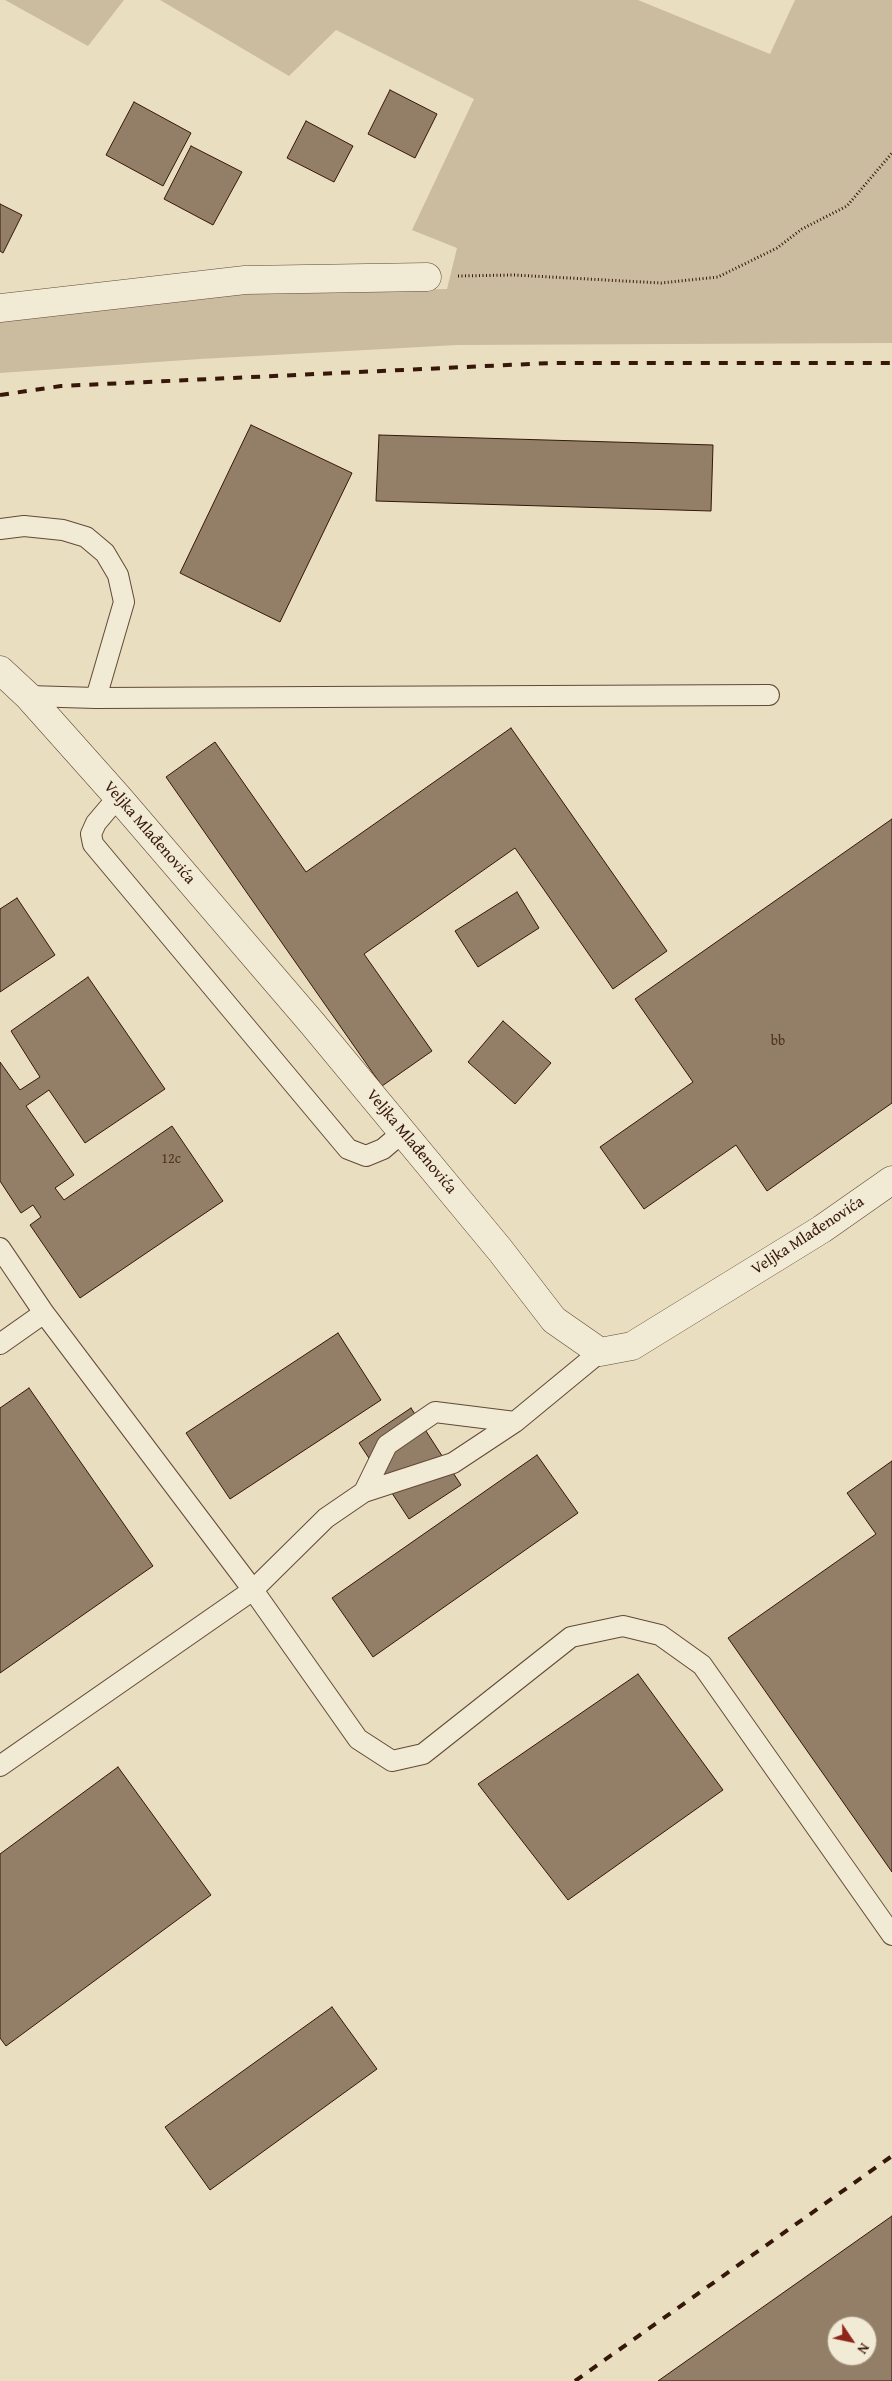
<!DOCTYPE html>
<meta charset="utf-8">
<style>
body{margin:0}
#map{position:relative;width:892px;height:2381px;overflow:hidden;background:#e9debf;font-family:"Gentium Book Plus",serif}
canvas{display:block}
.north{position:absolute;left:827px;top:2316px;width:50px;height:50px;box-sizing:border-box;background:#f1ead5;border:1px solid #a69683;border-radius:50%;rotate:124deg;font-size:14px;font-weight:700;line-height:20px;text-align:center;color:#361709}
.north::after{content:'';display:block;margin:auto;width:18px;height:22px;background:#8f2418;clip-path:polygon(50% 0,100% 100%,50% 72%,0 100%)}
</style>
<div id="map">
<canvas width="892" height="2381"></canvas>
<div class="north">N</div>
</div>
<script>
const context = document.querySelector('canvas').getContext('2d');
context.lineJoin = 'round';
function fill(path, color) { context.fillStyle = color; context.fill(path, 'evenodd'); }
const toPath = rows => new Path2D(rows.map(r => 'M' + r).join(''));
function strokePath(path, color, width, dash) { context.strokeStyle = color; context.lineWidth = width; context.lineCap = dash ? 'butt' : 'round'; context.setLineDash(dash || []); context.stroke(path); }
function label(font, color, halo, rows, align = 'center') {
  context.font = font + ' "Gentium Book Plus",serif'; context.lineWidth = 4; context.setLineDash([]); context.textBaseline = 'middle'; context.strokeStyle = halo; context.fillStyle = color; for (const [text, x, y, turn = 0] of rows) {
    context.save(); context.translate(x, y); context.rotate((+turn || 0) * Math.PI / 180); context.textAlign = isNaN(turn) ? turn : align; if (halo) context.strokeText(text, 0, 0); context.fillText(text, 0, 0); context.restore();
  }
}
fill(toPath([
 [5,0,124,0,88,46],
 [160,0,638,0,770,54,795,0,892,0,892,343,457,345,200,359,0,373,0,321,212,294,447,289,457,248,412,230,474,99,336,30,289,76]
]), '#cbbca0');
const building = toPath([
 [390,90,437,114,415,158,368,134,390,90],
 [134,102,191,133,163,186,106,155,134,102],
 [306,121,353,146,334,182,287,158,306,121],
 [191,146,242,172,213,225,164,199,191,146],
 [0,204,22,215,3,253,0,251,0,204],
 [251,425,352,473,280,622,180,573,251,425],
 [379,435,713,445,711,511,376,501,379,435],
 [511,728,667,951,613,989,515,848,364,954,432,1051,382,1086,166,777,215,742,306,872,511,728],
 [892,819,892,1103,767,1191,736,1145,644,1209,600,1147,693,1082,635,999,892,819],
 [517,892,539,928,478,967,455,931,517,892],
 [17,898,55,955,0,992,0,909,17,898],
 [88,977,165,1089,85,1143,49,1090,26,1106,74,1175,55,1188,64,1200,172,1126,223,1201,80,1298,30,1225,41,1217,33,1205,21,1213,0,1181,0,1062,20,1090,40,1077,11,1031,88,977],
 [503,1021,551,1063,515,1104,468,1062,503,1021],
 [338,1333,381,1400,230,1499,186,1433,338,1333],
 [29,1388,153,1566,0,1673,0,1408,29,1388],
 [411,1408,461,1485,409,1519,359,1443,411,1408],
 [537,1455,578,1513,373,1657,332,1598,537,1455],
 [892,1461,892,1872,728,1638,876,1534,847,1493,892,1461],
 [638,1674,723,1790,568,1900,478,1784,638,1674],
 [118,1767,211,1895,6,2046,0,2038,0,1854,118,1767],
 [332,2007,377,2069,210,2190,165,2127,332,2007],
 [892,2216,892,2381,658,2381,892,2216],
 [837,2326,867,2326,867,2356,837,2356,837,2326]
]);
fill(building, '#937e68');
strokePath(building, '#361709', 1);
const lane = toPath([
 [0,529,24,526,63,530,86,537,105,553,118,575,124,602,96,698],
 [28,696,96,698,769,695],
 [118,797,96,823,91,834,93,844,348,1149,366,1156,383,1149,403,1132],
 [0,1248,44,1313],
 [0,1344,44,1313,253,1590,358,1739,392,1761,423,1754,571,1637,623,1626,660,1635,702,1665,892,1935],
 [364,1492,387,1445,435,1412,515,1422],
 [0,1766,253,1590,326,1518,364,1492,453,1463,515,1422,600,1352]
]);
const street = toPath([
 [0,308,245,280,427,277],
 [0,670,28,696,118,797,312,1023,500,1250,554,1320,600,1352,632,1346,822,1229,892,1180]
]);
strokePath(lane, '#634936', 22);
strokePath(street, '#634936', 29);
strokePath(toPath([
 [458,276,514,275,661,283,718,277,777,248,802,229,847,206,892,153]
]), '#361709', 3, [1, 2.5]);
strokePath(lane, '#f1ead5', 20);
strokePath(street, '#f1ead5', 28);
strokePath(toPath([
 [0,395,61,386,551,363,892,363],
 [575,2381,892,2156]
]), '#361709', 4, [9, 9]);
label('14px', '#4d3121', null, [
 ["bb",778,1041],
 ["12c",171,1159]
]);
label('16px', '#361709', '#f1ead5', [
 ["Veljka Mlađenovića",149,833,49],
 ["Veljka Mlađenovića",411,1142,50],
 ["Veljka Mlađenovića",808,1236,-33]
]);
</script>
